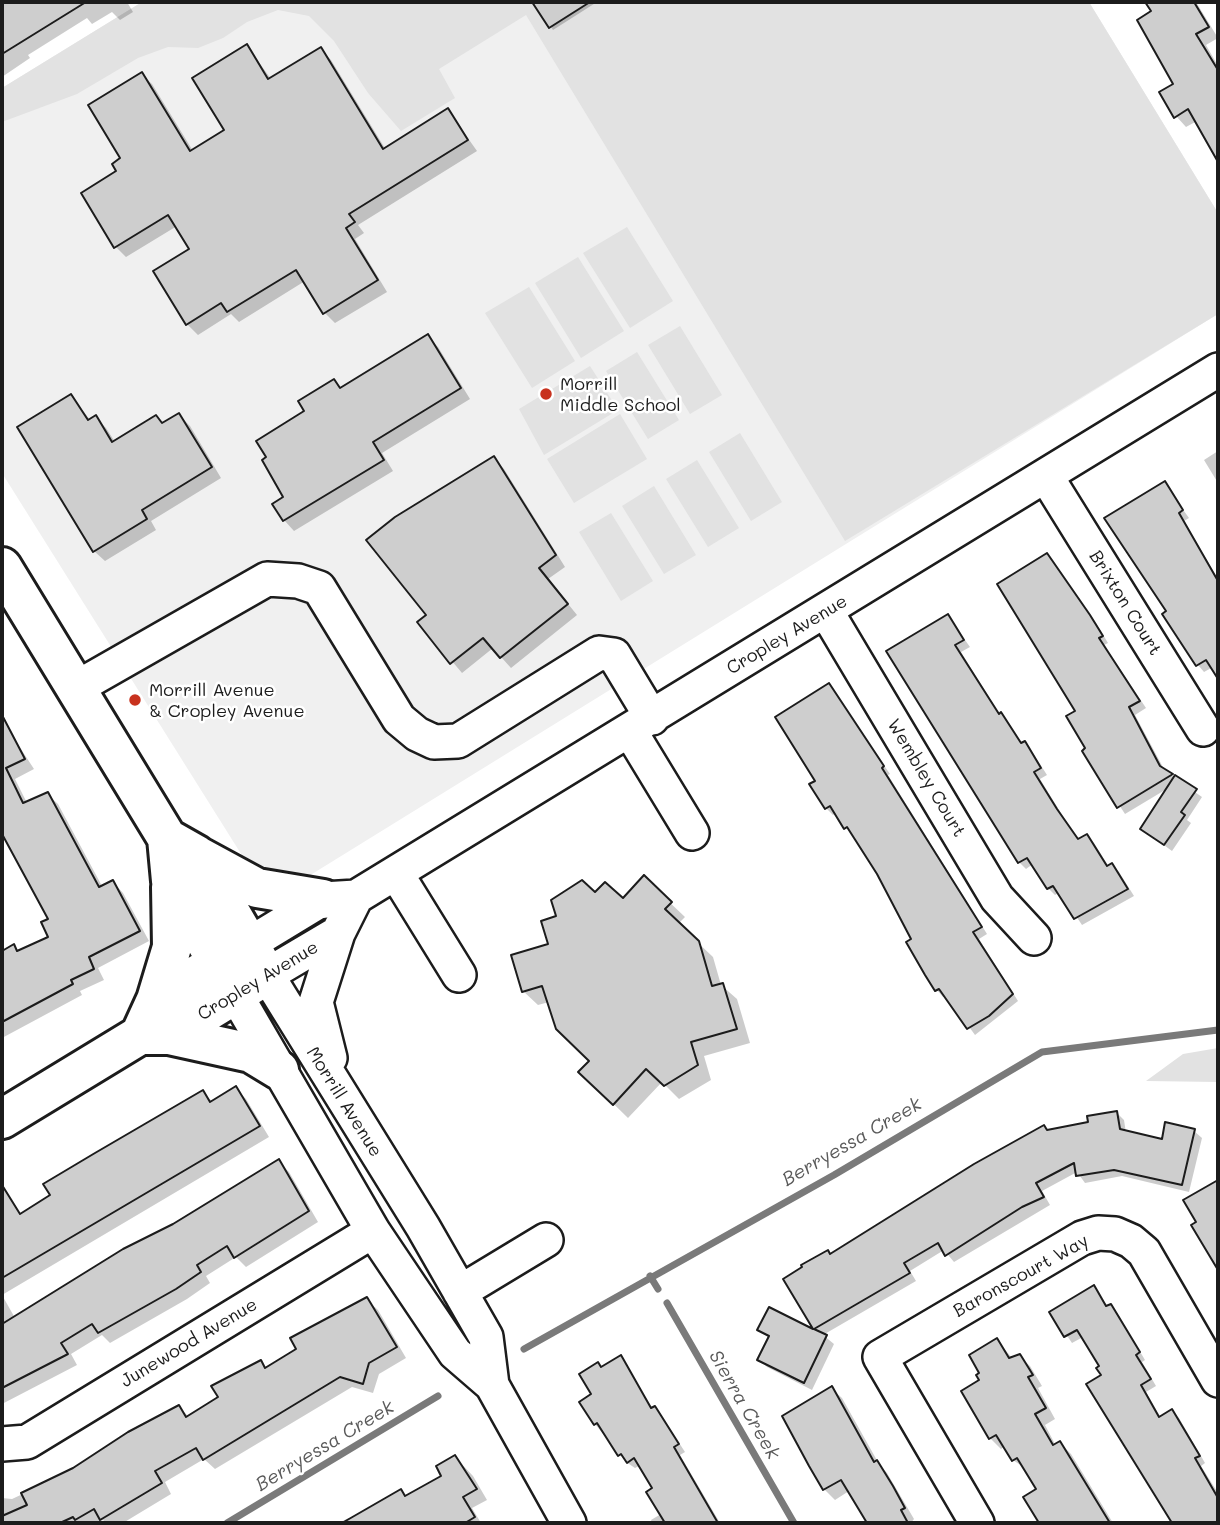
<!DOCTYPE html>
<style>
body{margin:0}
#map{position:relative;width:1220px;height:1525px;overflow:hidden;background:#fff;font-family:Mali,sans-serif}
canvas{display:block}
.frame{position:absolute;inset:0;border:4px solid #1c1c1c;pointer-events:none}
</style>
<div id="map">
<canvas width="1220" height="1525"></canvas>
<div class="frame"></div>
</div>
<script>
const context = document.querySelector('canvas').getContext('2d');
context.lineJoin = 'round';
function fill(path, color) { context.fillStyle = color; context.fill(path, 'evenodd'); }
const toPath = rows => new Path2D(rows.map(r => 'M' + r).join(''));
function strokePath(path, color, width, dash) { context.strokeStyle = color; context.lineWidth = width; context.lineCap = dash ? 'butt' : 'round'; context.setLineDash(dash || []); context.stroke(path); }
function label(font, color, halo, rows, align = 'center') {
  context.font = font + ' Mali,sans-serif'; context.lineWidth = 5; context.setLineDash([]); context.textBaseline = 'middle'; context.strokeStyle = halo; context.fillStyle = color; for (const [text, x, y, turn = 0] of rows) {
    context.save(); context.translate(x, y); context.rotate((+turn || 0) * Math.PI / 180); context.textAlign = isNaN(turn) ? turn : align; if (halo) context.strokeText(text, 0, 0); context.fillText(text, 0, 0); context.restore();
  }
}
fill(toPath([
 [142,2,1089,2,1218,213,1218,314,270,900,2,473,2,88]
]), '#f0f0f0');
fill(toPath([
 [142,2,1089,2,1218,213,1218,314,845,541,526,15,439,69,455,98,401,131,368,93,334,41,309,16,278,10,247,22,223,38,198,48,168,47,138,58,77,94,2,122,2,88],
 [627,227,673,301,630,328,583,253],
 [578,257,624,331,581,358,535,283],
 [529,287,575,361,532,388,485,313],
 [680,326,722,395,690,414,648,345],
 [637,352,679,420,648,439,606,371],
 [590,366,618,410,544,455,519,409],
 [620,414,647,459,574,503,547,459],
 [740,433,782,502,751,521,709,452],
 [697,460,739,528,708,547,666,479],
 [654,486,696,555,664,574,622,506],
 [611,513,653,581,621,601,579,532],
 [1218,1048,1218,1082,1146,1081,1183,1054]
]), '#e2e2e2');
fill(toPath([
 [2,2,127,2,133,12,120,20,112,12,92,24,87,18,28,55,30,58,2,77],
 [534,2,597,2,553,30],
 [1168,2,1196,2,1218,38,1206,45,1218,66,1218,162,1197,121,1186,127,1176,116,1175,85,1139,20],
 [247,46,271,79,321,49,331,60,386,150,448,110,477,151,358,225,364,233,355,239,387,292,335,323,325,313,305,281,239,322,231,314,198,335,187,324,191,250,177,226,126,257,116,247,119,172,141,74,152,84,193,151,227,131],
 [428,337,438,347,470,399,382,453,393,471,294,531,284,520,286,497,306,412,334,381,342,389],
 [71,396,91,421,96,418,106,428,115,442,156,417,164,424,179,415,190,426,221,478,151,521,156,530,105,561,94,551],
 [1218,451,1218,483,1204,460],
 [494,458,504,469,565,567,548,579,577,615,511,668,493,648,462,673,419,622,428,615],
 [1164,483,1189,518,1184,521,1218,579,1218,676,1213,667,1204,672,1198,665,1164,614,1169,611],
 [1047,555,1096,623,1108,643,1104,645,1146,708,1135,715,1165,771,1202,797,1187,820,1191,823,1172,851,1142,829,1170,787,1125,814,1084,751,1088,749,1077,712],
 [948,616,970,647,961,652,1000,715,1022,745,1031,750,1047,775,1040,779,1064,818,1079,841,1087,836,1094,843,1109,867,1112,865,1119,872,1134,896,1082,925,1060,892,1055,895,1048,888,1033,864,1026,869,1019,862,966,780,969,778],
 [828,685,890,774,888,775,987,934,979,939,1018,1001,975,1035,946,995,943,997,937,990,914,940,894,908,897,906,853,834,836,813,833,815,826,808,812,785,817,781],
 [2,720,34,769,15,779,27,803,47,794,58,804,103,888,113,882,123,893,149,941,98,968,104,980,80,991,82,995,2,1038,2,953,13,947,18,952,50,938,50,920,2,835],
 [644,878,685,917,678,924,713,957,721,985,737,999,750,1043,704,1056,711,1080,679,1099,662,1082,628,1118,581,1072,591,1061,549,1002,538,1005,523,991,551,945,558,917,595,895,623,900],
 [235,1088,246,1099,269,1137,2,1295,15,1318,279,1162,289,1172,318,1222,246,1267,236,1257,206,1276,210,1283,187,1299,110,1343,102,1335,71,1354,77,1365,2,1404,2,1211,12,1205,22,1215,203,1093,213,1102],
 [1117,1113,1124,1120,1126,1133,1163,1141,1194,1131,1202,1138,1189,1192,1122,1176,1085,1183,1077,1172,1042,1191,1050,1205,954,1262,944,1250,910,1271,916,1281,823,1335,834,1344,812,1390,767,1367,760,1360,770,1339,759,1330,818,1333,786,1279,1048,1131,1090,1124],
 [1094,1287,1108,1307,1117,1313,1145,1360,1142,1362,1156,1386,1146,1392,1161,1418,1172,1411,1179,1418,1205,1463,1201,1466,1218,1493,1218,1523,1173,1523,1089,1385,1103,1376,1083,1337,1072,1343,1051,1312],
 [367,1300,378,1310,406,1358,379,1374,373,1393,352,1387,215,1469,204,1459,165,1482,171,1494,123,1523,106,1523,103,1520,97,1523,2,1523,2,1498,12,1499,74,1470,179,1407,189,1417,220,1398,260,1362,267,1369,299,1350],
 [997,1340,1012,1358,1019,1356,1030,1366,1042,1386,1038,1388,1055,1419,1045,1425,1056,1446,1060,1443,1071,1454,1113,1523,1040,1523,1025,1497,1038,1490,1026,1469,1013,1460,1005,1446,1001,1449,990,1438,982,1380],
 [620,1357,653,1409,661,1415,685,1452,680,1455,720,1523,652,1523,651,1520,661,1514,655,1488,641,1465,635,1468,626,1462,595,1424,594,1395,602,1368],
 [831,1388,842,1398,879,1464,887,1473,914,1519,911,1523,867,1523,849,1491,835,1500,824,1489],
 [455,1457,473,1476,487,1500,472,1508,481,1523,338,1523,349,1518,351,1520,401,1491,407,1497,443,1476]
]), '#0003');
strokePath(toPath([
 [650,1276,658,1289],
 [667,1303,794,1523],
 [524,1349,834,1175,1042,1052,1218,1030],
 [227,1523,438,1396]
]), '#7a7a7a', 7);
const building = toPath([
 [2,2,86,2,2,54,2,2],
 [532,2,590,2,549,28,532,2],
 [1145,2,1194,2,1209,27,1196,34,1218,70,1218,162,1188,109,1174,118,1159,92,1173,84,1137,20,1151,11,1145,2],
 [247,44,268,79,321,47,383,149,448,108,468,140,349,214,355,222,346,228,378,280,323,314,296,270,227,312,221,303,186,325,153,271,189,249,168,215,114,248,81,193,116,171,112,164,120,158,88,105,142,72,190,151,224,130,192,78,247,44],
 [428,334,461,388,373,442,384,460,283,521,272,504,283,497,262,460,266,457,256,441,304,411,298,401,334,379,340,388,428,334],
 [71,394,88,420,96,415,112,442,156,415,162,423,179,413,212,467,142,510,147,519,93,552,17,427,71,394],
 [494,456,556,555,539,568,568,604,500,658,483,638,450,664,417,622,426,615,366,540,395,517,494,456],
 [1165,481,1183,510,1179,513,1218,581,1218,679,1206,660,1196,666,1162,614,1166,611,1104,518,1165,481],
 [1047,553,1090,615,1103,636,1099,638,1140,701,1129,707,1160,766,1173,774,1117,808,1082,751,1085,748,1066,716,1075,711,997,584,1047,553],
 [948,614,964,640,955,645,999,714,1001,712,1021,743,1025,741,1041,768,1034,772,1057,809,1078,839,1087,834,1107,866,1112,863,1128,889,1074,919,1053,886,1047,889,1027,858,1018,863,886,651,948,614],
 [829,683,884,766,882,768,982,927,973,932,1013,994,989,1016,967,1029,939,989,935,991,925,975,906,942,911,939,877,874,847,827,844,829,830,806,825,809,809,784,815,781,775,717,829,683],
 [2,715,25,759,6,768,23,803,48,792,99,887,113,880,140,931,89,957,94,969,71,980,73,984,2,1022,2,951,14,944,17,951,48,937,41,922,48,919,2,834,2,715],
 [1175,775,1197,789,1181,812,1185,815,1164,845,1140,829,1175,775],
 [644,875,672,902,665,909,699,941,712,986,723,983,737,1029,691,1042,698,1065,664,1086,646,1069,613,1105,578,1072,589,1061,556,1029,542,986,522,992,511,955,548,944,541,921,556,916,551,900,582,880,595,892,605,882,623,898,644,875],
 [236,1086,260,1126,2,1278,2,1185,20,1214,50,1195,43,1184,95,1153,203,1090,210,1102,236,1086],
 [1117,1111,1120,1129,1162,1139,1165,1122,1195,1129,1182,1185,1114,1170,1076,1176,1074,1163,1036,1183,1044,1197,1022,1207,945,1256,938,1243,904,1263,910,1273,814,1329,827,1335,804,1383,757,1360,769,1336,757,1330,769,1307,813,1329,783,1279,802,1267,801,1265,828,1250,830,1254,974,1164,1044,1125,1047,1130,1088,1122,1087,1116,1117,1111],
 [279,1159,309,1211,234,1258,227,1246,197,1265,201,1272,176,1289,98,1333,92,1324,61,1343,68,1354,2,1388,2,1324,123,1249,173,1224,279,1159],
 [1218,1180,1218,1270,1191,1225,1196,1222,1183,1200,1218,1180],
 [1094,1285,1106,1306,1111,1304,1140,1352,1136,1355,1151,1379,1141,1385,1159,1417,1172,1409,1200,1456,1195,1458,1218,1498,1218,1523,1172,1523,1086,1384,1101,1375,1096,1368,1099,1366,1077,1330,1064,1337,1049,1312,1094,1285],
 [367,1297,397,1347,369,1363,363,1384,340,1377,203,1460,196,1448,155,1471,162,1483,100,1520,94,1509,75,1520,73,1517,60,1523,2,1523,2,1516,27,1505,21,1493,73,1468,128,1432,179,1405,186,1417,218,1397,211,1386,261,1360,265,1368,296,1349,290,1338,367,1297],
 [997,1338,1009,1358,1020,1354,1033,1375,1028,1377,1046,1408,1035,1414,1053,1445,1060,1441,1110,1523,1039,1523,1023,1497,1036,1489,1017,1458,1012,1461,996,1435,989,1439,961,1391,979,1380,976,1375,979,1373,969,1355,997,1338],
 [621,1355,651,1408,655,1406,679,1444,674,1447,718,1523,665,1523,646,1492,652,1488,634,1458,627,1463,621,1454,618,1456,597,1423,594,1425,579,1402,591,1394,579,1374,598,1362,601,1367,621,1355],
 [832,1386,874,1462,877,1460,893,1486,905,1508,901,1510,908,1523,867,1523,841,1480,823,1490,809,1466,782,1416,832,1386],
 [455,1455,477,1489,463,1497,475,1517,465,1523,342,1523,401,1489,405,1496,441,1476,436,1466,455,1455]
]);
fill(building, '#cecece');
strokePath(building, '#1c1c1c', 2);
const minor = toPath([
 [1046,476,1203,729],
 [826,611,997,898,1034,938],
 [76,688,267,579,298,581,319,588,399,719,417,734,434,742,458,741,599,653,614,655,652,718],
 [630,731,692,833],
 [396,873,459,975],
 [356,897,338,933,267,975,423,1227,486,1337,492,1385,569,1523],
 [249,944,323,899,356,897,1218,370],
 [236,995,373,1231,455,1353,492,1385],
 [330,1058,316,1002,338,933],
 [460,1292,546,1240],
 [2,1444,27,1442,373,1231],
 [977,1523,880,1357,1082,1238,1098,1233,1115,1234,1131,1241,1144,1252,1218,1380]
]);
const major = toPath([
 [2,567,167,838,171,881,236,995],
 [198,856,257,888,323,899],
 [156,1000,172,947,171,887],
 [140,1035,156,1000,238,950],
 [169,1035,251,1053,279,1070],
 [2,1119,140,1035,169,1035,267,975,197,855,167,838]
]);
strokePath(minor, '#1c1c1c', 38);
strokePath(major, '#1c1c1c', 44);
strokePath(minor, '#fff', 33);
strokePath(major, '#fff', 38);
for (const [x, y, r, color] of [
 [546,394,7,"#c8321e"],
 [135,700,7,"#c8321e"]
]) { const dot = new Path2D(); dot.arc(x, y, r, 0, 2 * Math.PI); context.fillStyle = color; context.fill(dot); strokePath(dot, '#fff', 2.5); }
label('18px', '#1c1c1c', '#fff', [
 ["Morrill",560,384],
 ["Middle School",560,405],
 ["Morrill Avenue",149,690],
 ["& Cropley Avenue",149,711]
], 'left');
label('18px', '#1c1c1c', '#fff', [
 ["Brixton Court",1125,603,58],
 ["Cropley Avenue",787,635,-31],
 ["Wembley Court",926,778,59],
 ["Cropley Avenue",258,981,-31],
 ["Morrill Avenue",344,1102,58],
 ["Baronscourt Way",1021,1276,-29],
 ["Junewood Avenue",189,1343,-31]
]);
label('italic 19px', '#5a5a5a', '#fff', [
 ["Berryessa Creek",852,1142,-30],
 ["Sierra Creek",744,1405,60],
 ["Berryessa Creek",325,1446,-31]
]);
</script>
